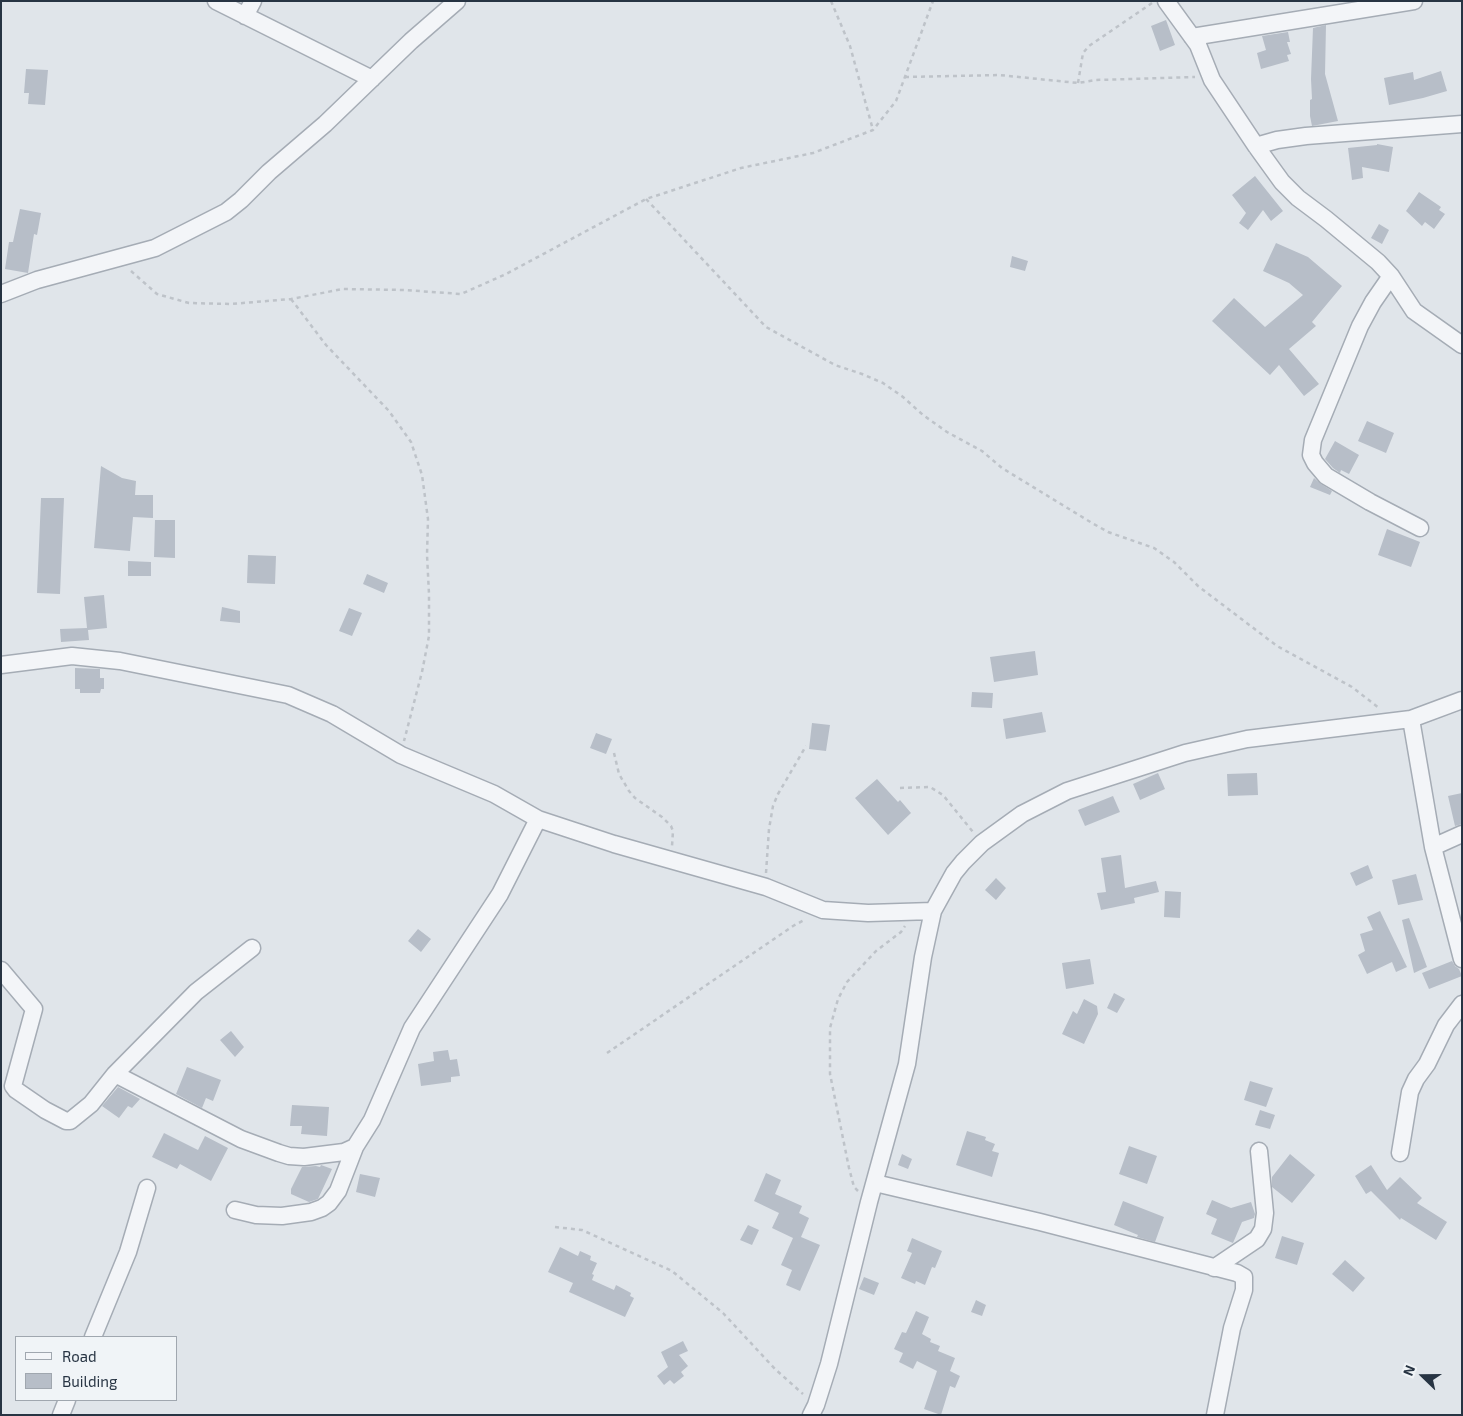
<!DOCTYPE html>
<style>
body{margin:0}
#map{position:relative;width:1463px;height:1416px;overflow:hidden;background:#e0e5ea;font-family:"Exo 2",sans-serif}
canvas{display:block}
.frame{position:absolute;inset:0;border:2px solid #273443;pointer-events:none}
.legend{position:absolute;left:15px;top:1336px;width:162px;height:65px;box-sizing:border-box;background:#f0f4f7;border:1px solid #a0a7af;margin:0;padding:6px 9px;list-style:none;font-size:15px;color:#273443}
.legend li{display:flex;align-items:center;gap:10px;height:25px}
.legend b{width:25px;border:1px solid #a0a7af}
.north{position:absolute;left:1398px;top:1351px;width:50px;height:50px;-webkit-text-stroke:4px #f0f4f7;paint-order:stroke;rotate:292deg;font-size:14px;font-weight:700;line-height:20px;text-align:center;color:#273443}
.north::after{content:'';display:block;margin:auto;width:18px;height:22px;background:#273443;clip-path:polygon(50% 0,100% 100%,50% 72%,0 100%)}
</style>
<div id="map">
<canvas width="1463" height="1416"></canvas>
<div class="frame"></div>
<ul class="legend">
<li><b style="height:6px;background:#f3f5f8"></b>Road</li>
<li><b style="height:14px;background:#b7bec8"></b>Building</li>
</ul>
<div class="north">N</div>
</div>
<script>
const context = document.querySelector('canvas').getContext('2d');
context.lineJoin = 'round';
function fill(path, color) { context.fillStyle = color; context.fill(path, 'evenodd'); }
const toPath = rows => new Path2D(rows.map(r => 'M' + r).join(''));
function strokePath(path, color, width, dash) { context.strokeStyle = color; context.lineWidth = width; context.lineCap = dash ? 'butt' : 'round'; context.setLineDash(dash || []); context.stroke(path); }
fill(toPath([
 [1166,20,1175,45,1160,51,1151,26],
 [1326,25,1325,74,1338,121,1312,126,1310,116,1310,100,1312,99,1311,79,1313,28],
 [1288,32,1290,42,1287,42,1291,54,1287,55,1289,61,1261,69,1257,53,1266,50,1262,36],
 [26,69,48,70,45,105,28,104,29,93,24,93],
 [1441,71,1447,91,1423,98,1389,105,1384,78,1413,72,1414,80],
 [1377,144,1393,147,1389,172,1362,167,1363,178,1352,180,1348,148,1377,145],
 [1255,176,1283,211,1271,221,1263,210,1248,230,1239,223,1246,213,1232,195],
 [1419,192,1441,207,1439,210,1445,214,1434,229,1425,222,1422,226,1406,211],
 [20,209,41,213,37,235,34,234,28,273,5,269,9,242,13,242],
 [1379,224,1389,230,1382,244,1371,238],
 [1276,243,1308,257,1342,286,1312,322,1316,326,1289,349,1319,384,1304,396,1279,365,1270,375,1212,321,1234,298,1265,327,1303,295,1289,283,1263,271],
 [1012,256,1028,261,1025,271,1010,267],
 [1367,421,1394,433,1386,453,1358,441],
 [1335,441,1359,455,1349,474,1341,470,1340,473,1333,468,1325,459],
 [101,466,122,478,136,481,135,495,153,495,153,518,133,517,130,551,94,548],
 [1314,478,1321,484,1332,491,1330,495,1310,487],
 [41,498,64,498,60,594,37,593],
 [155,520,175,520,175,558,154,557],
 [1387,529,1420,542,1411,567,1378,555],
 [248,555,276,556,275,584,247,583],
 [128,561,151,562,151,576,128,576],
 [367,574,388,583,384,593,363,584],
 [104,595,107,628,88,630,89,640,61,642,60,629,87,628,84,597],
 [222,607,240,611,240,623,220,621],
 [349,608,362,613,352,636,339,631],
 [1035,651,1038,675,994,682,990,657],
 [75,668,100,669,100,678,104,678,104,689,101,689,100,693,80,693,80,689,75,689],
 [972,692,993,693,992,708,971,707],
 [1042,712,1046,732,1006,739,1003,719],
 [812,723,830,725,826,751,809,749],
 [596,733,612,739,606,754,590,748],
 [1158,773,1165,789,1140,800,1133,784],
 [1257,773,1258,795,1228,796,1227,774],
 [877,779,898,802,900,800,911,813,888,835,855,798],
 [1462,793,1462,824,1455,826,1448,796],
 [1113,796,1120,812,1085,826,1078,810],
 [1121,855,1125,888,1156,881,1159,892,1134,898,1135,903,1101,910,1097,893,1106,892,1101,858],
 [1368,865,1373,878,1356,886,1350,873],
 [1416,874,1423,900,1398,905,1392,880],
 [996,878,1006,888,996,900,985,890],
 [1165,891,1181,892,1180,918,1164,917],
 [1380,911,1407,967,1396,972,1392,962,1367,974,1358,955,1365,951,1360,934,1373,930,1367,917],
 [1409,918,1427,967,1414,973,1402,920],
 [418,929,431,939,421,952,408,941],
 [1090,959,1094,984,1066,989,1062,963],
 [1452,961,1455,966,1459,969,1462,976,1429,989,1422,973],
 [1114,993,1125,999,1117,1013,1107,1008],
 [1084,999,1097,1006,1098,1014,1084,1044,1062,1034,1073,1011,1077,1014],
 [231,1031,244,1047,235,1057,220,1040],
 [448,1050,450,1060,457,1059,460,1076,451,1077,451,1082,421,1086,418,1064,434,1061,433,1052],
 [187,1067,221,1080,213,1101,206,1098,202,1108,176,1094],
 [1250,1081,1273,1088,1266,1107,1244,1100],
 [118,1087,140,1099,132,1108,128,1106,119,1118,102,1106],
 [292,1105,329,1107,327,1136,301,1134,302,1126,290,1126],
 [1260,1110,1275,1115,1270,1129,1255,1125],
 [967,1131,986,1137,985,1140,995,1144,992,1151,999,1153,992,1177,956,1165],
 [164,1133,198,1150,205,1136,228,1148,211,1181,180,1164,177,1169,152,1157],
 [1129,1146,1157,1156,1147,1184,1119,1174],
 [902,1154,912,1159,908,1169,898,1165],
 [1290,1154,1315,1175,1292,1203,1272,1187,1272,1177],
 [321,1165,332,1169,318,1199,309,1202,291,1194,291,1189,302,1167,316,1166,320,1167],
 [1371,1165,1387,1190,1400,1177,1422,1198,1417,1203,1447,1222,1436,1240,1401,1218,1400,1220,1371,1191,1366,1194,1355,1176],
 [766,1173,781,1180,775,1194,802,1206,799,1213,809,1218,801,1237,820,1245,800,1291,786,1285,792,1270,781,1265,793,1238,772,1228,779,1213,754,1201],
 [360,1174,380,1178,375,1197,356,1192],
 [1212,1200,1231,1208,1251,1202,1255,1214,1254,1218,1242,1222,1233,1243,1211,1234,1217,1219,1206,1214],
 [1123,1201,1164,1217,1155,1242,1137,1237,1138,1235,1114,1225],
 [748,1225,759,1230,752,1245,740,1240],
 [1282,1236,1304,1243,1297,1265,1275,1258],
 [912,1238,942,1251,935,1268,932,1267,925,1285,916,1281,915,1284,901,1278,912,1253,907,1251],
 [560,1247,578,1256,580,1251,591,1256,590,1260,597,1263,592,1274,594,1275,592,1280,614,1290,616,1285,631,1293,630,1296,634,1298,625,1317,569,1292,573,1283,548,1272],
 [1345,1260,1365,1278,1353,1292,1332,1274],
 [864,1277,879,1283,874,1295,859,1289],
 [976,1300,986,1305,982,1316,971,1312],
 [916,1311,929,1317,922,1334,931,1339,930,1342,940,1346,938,1351,955,1358,950,1371,960,1376,955,1388,950,1386,941,1415,924,1409,937,1371,917,1361,913,1369,899,1362,903,1353,894,1349,902,1332,906,1333],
 [683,1341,688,1351,679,1355,688,1366,681,1372,684,1376,674,1384,670,1380,664,1385,657,1376,668,1367,661,1352]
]), '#b7bec8');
const minor = toPath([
 [216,1,372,79],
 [1166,1,1198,45,1212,80,1256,146,1282,182,1298,198,1326,219,1378,262,1391,276,1414,311,1462,345],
 [245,16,253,1],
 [1192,37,1414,1],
 [1256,146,1277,140,1306,136,1462,124],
 [1391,276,1373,302,1360,326,1313,440,1311,455,1315,463,1326,476,1370,502,1420,528],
 [1,294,37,280,155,248,226,212,241,200,269,172,325,124,411,41,457,1],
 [1,665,72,656,120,661,288,695,332,714,401,755,494,794,538,819,614,844,766,887,823,910,868,913,933,911],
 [1411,719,1433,847,1462,959],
 [1433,847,1462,834],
 [1,970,34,1009,13,1086,16,1090,45,1110,66,1121,70,1121,91,1104,115,1074,196,992,252,948],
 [115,1074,241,1139,279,1153,289,1156,304,1157,344,1152,355,1147,372,1120,412,1028,500,894,538,819],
 [1400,1153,1410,1092,1416,1079,1427,1064,1446,1025,1462,1004],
 [875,1183,1040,1222,1237,1273,1244,1277,1244,1290,1232,1328,1215,1415],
 [235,1210,256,1215,282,1216,311,1212,322,1208,329,1203,338,1191,355,1147],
 [1214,1268,1257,1239,1263,1229,1265,1213,1259,1151],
 [93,1337,128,1252,147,1188],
 [61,1415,67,1400],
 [811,1415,816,1405,829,1364,869,1202,907,1064,923,957,933,911,954,873,963,862,982,843,1022,814,1067,791,1185,753,1247,739,1411,719,1462,700]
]);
strokePath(minor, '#a5acb5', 19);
strokePath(toPath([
 [831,1,850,46,873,130],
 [905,77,999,75,1078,83,1096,80,1195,77],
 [1078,83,1083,53,1089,46,1152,3],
 [646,199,766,327,835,365,862,374,883,383,903,397,923,415,947,432,982,451,1002,468,1092,523,1108,532,1154,548,1174,562,1198,586,1277,646,1352,687,1379,708],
 [131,271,157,294,189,303,231,304,291,299,343,289,404,290,461,294,506,274,646,199,741,168,813,153,873,130,896,101,933,1],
 [291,299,326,345,389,411,411,442,422,475,428,519,427,555,429,594,429,636,422,672,404,741],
 [614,753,619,774,629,791,635,798,662,817,671,826,673,831,672,846],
 [900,788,930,787,943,795,973,832],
 [766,873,769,829,773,806,778,794,806,746],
 [607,1053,793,926,806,919],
 [858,1191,854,1187,849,1168,830,1074,830,1028,838,999,847,982,876,951,901,932,905,926],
 [555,1227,582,1230,672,1271,723,1313,775,1369,803,1394]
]), '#bec3c9', 2.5, [4, 4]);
strokePath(minor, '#f3f5f8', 16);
</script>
